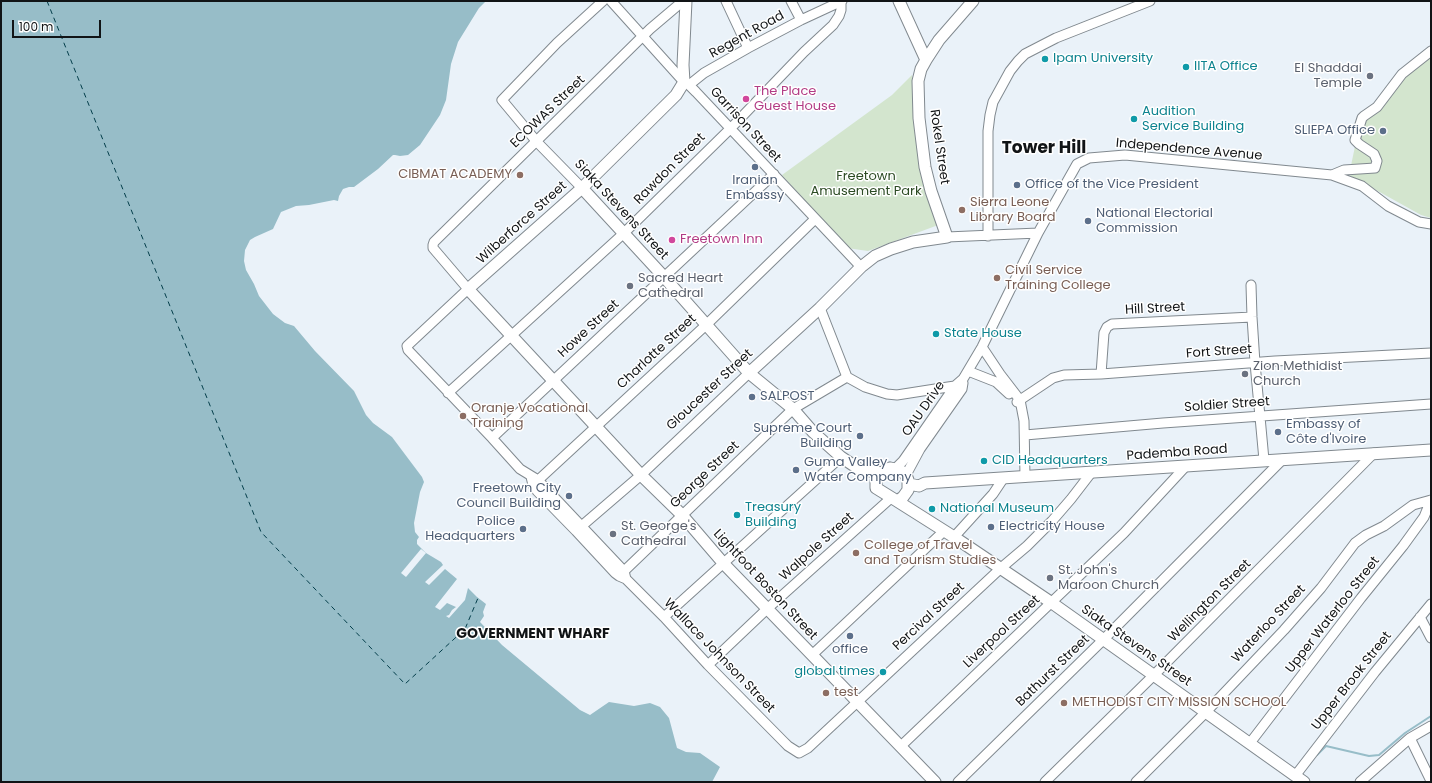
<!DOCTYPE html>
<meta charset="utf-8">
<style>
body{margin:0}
#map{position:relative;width:1432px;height:783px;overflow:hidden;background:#eaf2f9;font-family:Poppins,sans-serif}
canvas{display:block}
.frame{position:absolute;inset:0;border:2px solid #111416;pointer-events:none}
.scale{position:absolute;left:12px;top:20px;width:89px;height:18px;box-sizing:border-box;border:2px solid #111416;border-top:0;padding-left:5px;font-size:12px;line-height:14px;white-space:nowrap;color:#111416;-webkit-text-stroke:3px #fff;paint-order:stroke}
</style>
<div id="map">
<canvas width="1432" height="783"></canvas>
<div class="frame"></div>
<div class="scale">100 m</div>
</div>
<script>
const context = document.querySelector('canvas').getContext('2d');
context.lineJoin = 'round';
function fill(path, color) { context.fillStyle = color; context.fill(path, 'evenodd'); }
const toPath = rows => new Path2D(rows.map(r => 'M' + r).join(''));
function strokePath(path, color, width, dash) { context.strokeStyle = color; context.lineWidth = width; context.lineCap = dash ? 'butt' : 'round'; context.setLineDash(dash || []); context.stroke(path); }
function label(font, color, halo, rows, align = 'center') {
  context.font = font + ' Poppins,sans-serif'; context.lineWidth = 3; context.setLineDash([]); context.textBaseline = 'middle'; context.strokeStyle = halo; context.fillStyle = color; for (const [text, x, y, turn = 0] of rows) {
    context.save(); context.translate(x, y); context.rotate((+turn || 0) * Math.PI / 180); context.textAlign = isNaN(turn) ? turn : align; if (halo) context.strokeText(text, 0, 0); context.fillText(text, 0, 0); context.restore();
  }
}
fill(toPath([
 [1431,49,1431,218,1421,215,1349,175,1362,113,1382,97],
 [912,75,914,119,919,163,923,181,941,224,868,251,847,248,782,175,892,95]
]), '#d3e5ce');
fill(toPath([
 [1,1,486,1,479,8,458,42,451,64,446,100,440,115,420,145,408,155,400,156,395,155,393,155,378,169,354,187,349,187,343,189,339,196,338,201,334,200,309,205,296,206,281,212,273,229,255,237,250,240,245,250,244,261,246,270,254,284,259,296,273,314,285,323,294,326,315,351,354,391,366,415,373,423,392,437,422,477,424,482,420,492,414,523,415,532,419,537,417,540,417,544,426,553,441,562,443,565,425,582,429,585,445,569,457,579,435,607,440,610,447,603,456,607,452,610,449,615,446,616,449,618,465,600,468,588,477,597,486,604,483,612,484,616,480,622,502,645,580,710,590,715,609,702,634,706,650,703,660,707,669,718,677,748,686,752,700,753,720,767,712,782,1,782]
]), '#97bdc8');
fill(toPath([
 [421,549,426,553,406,577,401,573]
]), '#eaf2f9');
strokePath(toPath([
 [1317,755,1326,746,1369,756,1379,755,1405,733,1431,716]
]), '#97bdc8', 2);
strokePath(toPath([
 [47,1,261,532,405,684,465,629,478,598]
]), '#033d4a', 1, [5, 4]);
const minor = toPath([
 [611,1,684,82,689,85,696,92,861,267],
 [726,1,748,48],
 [791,1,801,20],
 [689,85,704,73,748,48,801,20,842,1],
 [1332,175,1362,186,1388,206,1419,222,1431,224],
 [582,188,537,142,502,100,557,43,603,1],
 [988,236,988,131,990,115,993,102,1010,71,1018,61,1025,54,1056,38,1150,1],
 [947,237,1038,233],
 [1251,285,1252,317,1255,363,1264,460],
 [820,308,847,377],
 [982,347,1000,374,1020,400,1024,421,1025,477],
 [968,371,996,382,1009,394],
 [1101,374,1104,333,1107,327,1112,324,1252,317],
 [847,377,865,387,887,394,897,395,948,387,955,386,962,389],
 [448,393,512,335,623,234,731,128,804,52,833,25,839,16,841,10,841,1],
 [1017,402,1053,378,1064,375,1101,374,1275,361,1431,353],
 [1025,435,1163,423,1431,404],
 [492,438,774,174],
 [896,468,903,461,955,386,963,379,982,347,1038,233,1077,164,1089,158,1125,155,1332,175,1344,170,1375,168,1377,161,1374,154,1359,144,1355,140,1362,118,1364,116,1377,107,1402,74,1431,51],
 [906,475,920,449,962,389,963,383],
 [531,477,533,485,537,491,576,531,615,573,619,576,626,579,664,617,708,665,783,741,788,746,799,753,808,748,1001,568,1027,546,1052,521,1071,499,1091,473],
 [534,484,706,325,815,219],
 [577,530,641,475,749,373],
 [954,537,993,494,1003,479],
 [620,575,793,409,847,377],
 [626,579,624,571,538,480,520,469,492,438,408,350,407,346,468,289,433,248,433,245,434,242,650,29,683,1],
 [664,617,841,457],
 [1420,617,1431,638],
 [812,655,944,531],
 [708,665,767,609,891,498],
 [1410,738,1431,781],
 [1250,743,1361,598,1403,546,1424,517,1431,500],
 [901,746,1124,533,1186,466],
 [1295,776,1375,672,1431,604],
 [958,782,1103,640,1283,459],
 [1045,782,1154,675,1374,453],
 [1136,782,1206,712,1284,630,1321,588,1355,543,1366,535,1384,526,1413,505,1431,500],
 [1360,782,1410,738,1431,726]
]);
const major = toPath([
 [686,1,683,65,684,82,676,95,582,188,468,289,641,475,682,515,724,564,935,782],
 [899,1,926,60],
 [582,188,664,277,749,373,793,409,813,432,841,457,859,469,881,473],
 [749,373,820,308,861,267,875,256,891,249,913,242,947,237,931,191,925,167,919,118,918,81,921,69,926,60,939,40,973,1],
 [890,468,900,470,906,475,908,480,908,490,903,497,897,501,876,488,876,481,878,477,886,470,890,468],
 [909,484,919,486,925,483,1431,450],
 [897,501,954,537,1052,603,1304,782]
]);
strokePath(minor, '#81898f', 11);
strokePath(major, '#81898f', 13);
strokePath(minor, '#fff', 9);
strokePath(major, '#fff', 11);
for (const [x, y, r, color] of [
 [1045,59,4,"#0f9aa8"],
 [1186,67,4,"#0f9aa8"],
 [1370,76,4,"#6b7280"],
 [746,99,4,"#d1479c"],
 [1134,119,4,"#0f9aa8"],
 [1383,131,4,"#5c6f8a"],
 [755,167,4,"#5c6f8a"],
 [520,175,4,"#8d6e63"],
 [1017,185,4,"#5c6f8a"],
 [962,210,4,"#8d6e63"],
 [1088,221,4,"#5c6f8a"],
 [672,240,4,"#d1479c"],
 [997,278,4,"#8d6e63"],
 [630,286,4,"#6b7280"],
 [936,334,4,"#0f9aa8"],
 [1245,374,4,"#6b7280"],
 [752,397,4,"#5c6f8a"],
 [463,416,4,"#8d6e63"],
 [1278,432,4,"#5c6f8a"],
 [860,436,4,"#5c6f8a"],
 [984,461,4,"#0f9aa8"],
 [796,470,4,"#5c6f8a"],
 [569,496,4,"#5c6f8a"],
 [932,509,4,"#0f9aa8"],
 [737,515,4,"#0f9aa8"],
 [991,527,4,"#5c6f8a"],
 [523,529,4,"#5c6f8a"],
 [613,534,4,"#6b7280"],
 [856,553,4,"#8d6e63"],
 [1050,578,4,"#6b7280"],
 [850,636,4,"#5c6f8a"],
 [883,672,4,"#0f9aa8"],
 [826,693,4,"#8d6e63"],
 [1064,703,4,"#8d6e63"]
]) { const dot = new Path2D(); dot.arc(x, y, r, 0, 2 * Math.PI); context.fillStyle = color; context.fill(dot); strokePath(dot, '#fff', 1.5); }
label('13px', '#111416', '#fff', [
 ["Regent Road",747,35,-29],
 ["ECOWAS Street",548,112,-44],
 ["Garrison Street",745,125,47],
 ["Rokel Street",939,147,82],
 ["Independence Avenue",1189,150,5],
 ["Rawdon Street",670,169,-45],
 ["Siaka Stevens Street",621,210,47],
 ["Wilberforce Street",522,223,-42],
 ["Hill Street",1155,309,-3],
 ["Howe Street",589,329,-43],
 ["Charlotte Street",657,352,-43],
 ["Fort Street",1219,352,-4],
 ["Gloucester Street",710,390,-43],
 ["Soldier Street",1227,405,-4],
 ["OAU Drive",924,409,-55],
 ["Pademba Road",1177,453,-4],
 ["George Street",705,475,-44],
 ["Walpole Street",817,547,-42],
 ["Lightfoot Boston Street",765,585,47],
 ["Wellington Street",1210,601,-45],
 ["Upper Waterloo Street",1333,615,-52],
 ["Percival Street",929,617,-43],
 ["Waterloo Street",1269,624,-47],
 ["Liverpool Street",1002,632,-43],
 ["Siaka Stevens Street",1136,646,35],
 ["Wallace Johnson Street",719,656,46],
 ["Bathurst Street",1053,671,-44],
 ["Upper Brook Street",1352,681,-52]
]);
label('13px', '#0d838f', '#fff', [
 ["Ipam University",1053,59],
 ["IITA Office",1194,67],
 ["Audition",1142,112],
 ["Service Building",1142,127],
 ["State House",944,334],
 ["CID Headquarters",992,461],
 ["Treasury",745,508],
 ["Building",745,523],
 ["National Museum",940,509],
 ["global times",875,672,"right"]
], 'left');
label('13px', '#5b616d', '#fff', [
 ["El Shaddai",1362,69,"right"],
 ["Temple",1362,84,"right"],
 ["Sacred Heart",638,279],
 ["Cathedral",638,294],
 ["Zion Methidist",1253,367],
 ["Church",1253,382],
 ["St. George's",621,527],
 ["Cathedral",621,542],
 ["St. John's",1058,571],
 ["Maroon Church",1058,586]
], 'left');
label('13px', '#b23c85', '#fff', [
 ["The Place",754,92],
 ["Guest House",754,107],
 ["Freetown Inn",680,240]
], 'left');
label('13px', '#4e5e75', '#fff', [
 ["SLIEPA Office",1375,131,"right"],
 ["Iranian",755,181,"center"],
 ["Embassy",755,196,"center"],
 ["Office of the Vice President",1025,185],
 ["National Electorial",1096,214],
 ["Commission",1096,229],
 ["SALPOST",760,397],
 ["Embassy of",1286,425],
 ["Côte d'Ivoire",1286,440],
 ["Supreme Court",852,429,"right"],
 ["Building",852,444,"right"],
 ["Guma Valley",804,463],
 ["Water Company",804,478],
 ["Freetown City",561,489,"right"],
 ["Council Building",561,504,"right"],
 ["Police",515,522,"right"],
 ["Headquarters",515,537,"right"],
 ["Electricity House",999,527],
 ["office",850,650,"center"]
], 'left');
label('13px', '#785e54', '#fff', [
 ["CIBMAT ACADEMY",512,175,"right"],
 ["Sierra Leone",970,203],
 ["Library Board",970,218],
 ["Civil Service",1005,271],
 ["Training College",1005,286],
 ["Oranje Vocational",471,409],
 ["Training",471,424],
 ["College of Travel",864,546],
 ["and Tourism Studies",864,561],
 ["test",834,693],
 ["METHODIST CITY MISSION SCHOOL",1072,703]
], 'left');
label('13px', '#2c4b24', '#fff', [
 ["Freetown",866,177],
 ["Amusement Park",866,192]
]);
label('bold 14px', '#111416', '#fff', [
 ["GOVERNMENT WHARF",533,634]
]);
label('bold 17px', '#111416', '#fff', [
 ["Tower Hill",1044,149]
]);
</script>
